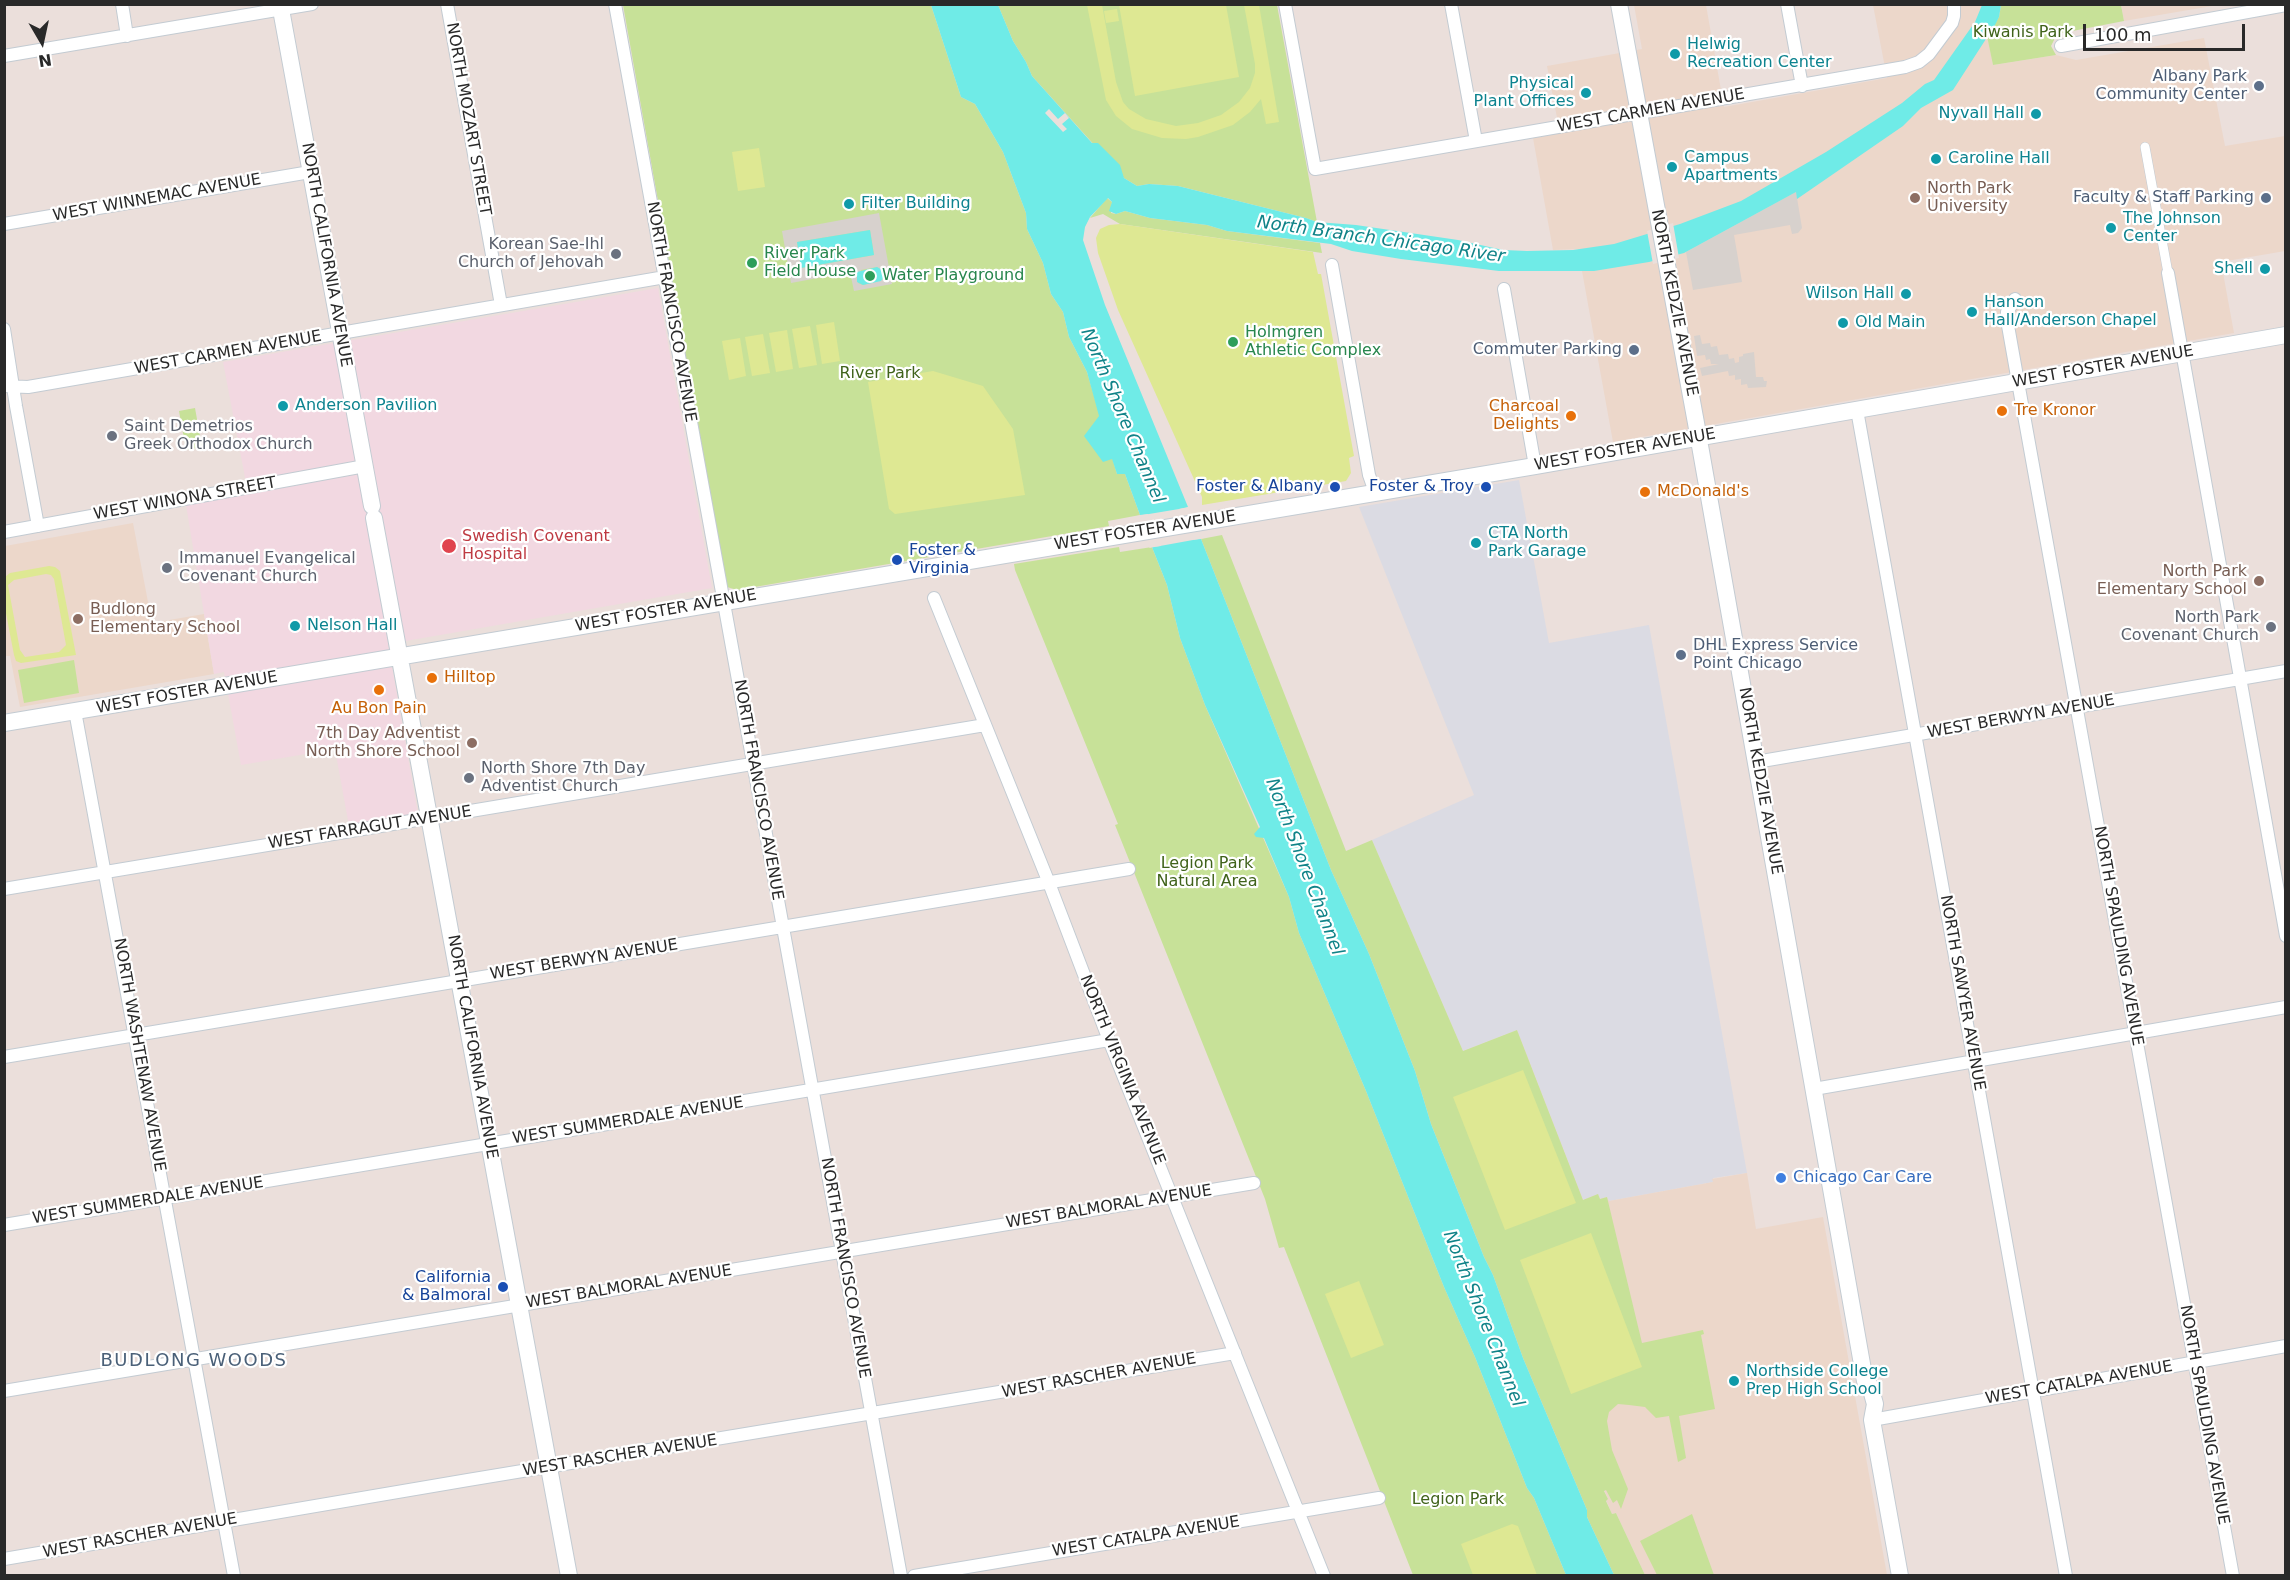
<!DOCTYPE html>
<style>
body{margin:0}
#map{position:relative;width:2290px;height:1580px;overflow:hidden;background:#ebdfdb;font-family:"DejaVu Sans",sans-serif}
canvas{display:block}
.frame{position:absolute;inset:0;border:6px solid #292929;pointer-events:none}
.north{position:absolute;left:12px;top:12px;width:60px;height:60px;-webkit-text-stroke:4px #fff;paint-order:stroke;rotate:171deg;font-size:16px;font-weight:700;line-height:24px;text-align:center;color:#292929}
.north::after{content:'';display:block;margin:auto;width:21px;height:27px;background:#292929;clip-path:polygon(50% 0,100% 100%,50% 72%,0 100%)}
.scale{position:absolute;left:2083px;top:24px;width:162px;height:27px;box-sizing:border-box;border:3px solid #292929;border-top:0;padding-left:8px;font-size:18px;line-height:21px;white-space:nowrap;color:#292929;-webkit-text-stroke:4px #fff;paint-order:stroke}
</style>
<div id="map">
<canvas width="2290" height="1580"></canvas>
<div class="frame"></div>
<div class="north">N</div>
<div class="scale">100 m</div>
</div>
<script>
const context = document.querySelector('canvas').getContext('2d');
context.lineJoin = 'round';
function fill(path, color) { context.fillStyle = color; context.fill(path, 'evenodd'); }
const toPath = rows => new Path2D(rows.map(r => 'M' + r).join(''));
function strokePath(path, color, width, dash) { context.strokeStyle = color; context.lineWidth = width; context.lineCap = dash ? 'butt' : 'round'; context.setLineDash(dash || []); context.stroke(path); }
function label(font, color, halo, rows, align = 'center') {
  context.font = font + ' "DejaVu Sans",sans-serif'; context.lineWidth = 4.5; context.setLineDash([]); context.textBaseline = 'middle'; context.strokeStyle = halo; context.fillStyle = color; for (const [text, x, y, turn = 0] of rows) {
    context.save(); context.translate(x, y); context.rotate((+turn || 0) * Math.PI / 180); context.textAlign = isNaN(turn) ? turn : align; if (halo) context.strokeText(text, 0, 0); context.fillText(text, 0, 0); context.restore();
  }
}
fill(toPath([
 [1519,480,1549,643,1649,625,1747,1173,1713,1178,1713,1182,1609,1201,1607,1197,1600,1199,1598,1195,1583,1200,1517,1030,1463,1051,1372,840,1474,795,1359,507]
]), '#dbdbe3');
fill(toPath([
 [2121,4,2218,5,2124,21],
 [1634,5,1706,5,1724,107,1887,78,1873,5,1982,5,1993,65,2056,55,2076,60,2204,38,2225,146,2285,136,2285,251,2221,262,2234,333,1613,442,1578,249,1553,250,1533,138,1560,133,1547,66,1642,49],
 [133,523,152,623,204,614,214,674,20,707,10,656,5,656,5,546],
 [1517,1030,1583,1200,1598,1194,1600,1199,1607,1197,1609,1201,1713,1182,1712,1179,1747,1173,1756,1229,1823,1217,1887,1575,1645,1575,1616,1513,1612,1514,1606,1500,1608,1499,1604,1490]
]), '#ecd7ca');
fill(toPath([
 [658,288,712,588,388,644,418,814,349,826,335,749,241,765,224,672,214,674,186,505,248,493,223,362]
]), '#f2d8e1');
fill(toPath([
 [623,5,931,5,961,97,975,104,1003,152,1026,213,1027,229,1043,263,1051,294,1063,312,1069,337,1087,372,1117,474,1125,474,1140,515,1108,521,1109,526,1058,535,737,590,727,587],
 [998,5,1277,5,1317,222,1306,218,1178,186,1149,184,1137,186,1124,178,1032,76,1026,62,1013,41],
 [2001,5,2121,5,2124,21,2057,34,2051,46,2056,55,1993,65,1987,36,1999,17],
 [1107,198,1112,202,1111,213,1116,214,1125,211,1150,218,1207,225,1227,231,1320,243,1322,253,1120,224,1103,214,1090,218],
 [195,408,202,447,186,450,179,411],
 [1222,535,1346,851,1372,840,1463,1051,1517,1030,1583,1200,1598,1194,1600,1199,1607,1197,1642,1343,1703,1330,1704,1334,1701,1335,1715,1409,1679,1416,1686,1458,1678,1462,1669,1416,1656,1418,1645,1407,1629,1405,1618,1404,1609,1412,1607,1421,1612,1450,1628,1489,1621,1509,1617,1500,1613,1503,1606,1490,1604,1491,1608,1499,1606,1501,1612,1514,1616,1513,1645,1575,1614,1575,1587,1517,1587,1510,1523,1358,1493,1275,1484,1257,1431,1124,1415,1071,1369,954,1331,870,1201,539],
 [1119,547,1120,552,1152,547,1167,585,1180,638,1205,705,1289,897,1299,933,1366,1091,1444,1287,1475,1357,1527,1488,1534,1498,1566,1575,1413,1575,1284,1247,1279,1248,1265,1199,1115,825,1118,824,1015,570,1014,564],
 [74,660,79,693,24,703,18,670],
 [1692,1514,1714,1575,1657,1575,1640,1541]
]), '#c7e198');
fill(toPath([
 [1087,5,1102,5,1116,82,1123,102,1129,109,1146,119,1176,126,1198,123,1221,115,1239,102,1250,88,1255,73,1255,64,1244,5,1259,5,1279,122,1266,124,1261,99,1250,112,1233,125,1198,137,1186,139,1162,138,1132,129,1116,116,1106,100],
 [1119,5,1226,5,1239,77,1135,96],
 [1117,9,1119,21,1106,23,1104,11],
 [759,148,765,187,738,191,732,152],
 [1120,224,1313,252,1318,274,1321,274,1354,456,1349,458,1351,473,1346,481,1202,505,1202,497,1118,310,1098,253,1096,238,1100,229,1109,225],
 [834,322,840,361,822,364,816,325],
 [810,326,817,365,799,368,792,329],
 [787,330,793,369,776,372,769,333],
 [763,334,770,373,752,376,745,337],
 [740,338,746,376,729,380,722,341],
 [933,371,983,386,1013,429,1025,495,895,514,889,509,868,382],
 [49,566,55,567,60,571,76,655,21,663,16,661,14,655,5,608,5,577,10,573],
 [46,574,51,575,54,579,66,645,59,652,25,657,20,650,8,585,14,580],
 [1523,1070,1576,1203,1505,1230,1453,1097],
 [1591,1233,1642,1367,1571,1394,1520,1260],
 [1359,1281,1384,1345,1351,1358,1325,1294],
 [1512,1524,1518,1526,1537,1575,1473,1575,1461,1544]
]), '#dee893');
fill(toPath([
 [1796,192,1802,228,1798,233,1792,234,1790,225,1734,235,1742,282,1693,290,1686,252],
 [879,213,892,284,854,291,850,272,791,283,782,231],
 [870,230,874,255,801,268,797,242],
 [877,267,885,274,883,279,863,285,858,283,861,270],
 [1700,335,1702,344,1710,343,1711,347,1717,346,1719,355,1728,354,1729,359,1734,358,1735,363,1739,362,1739,357,1743,356,1743,354,1754,352,1756,377,1763,377,1764,381,1767,381,1766,387,1748,388,1747,384,1741,385,1741,379,1735,380,1735,375,1729,376,1728,371,1702,376,1700,368,1719,364,1711,364,1710,359,1706,360,1705,355,1697,356,1694,336]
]), '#d7d1cd');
fill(toPath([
 [931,5,998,5,1013,41,1026,62,1032,76,1092,143,1098,143,1120,165,1124,178,1137,186,1149,184,1178,186,1306,218,1317,222,1356,225,1458,240,1503,250,1527,251,1573,250,1614,244,1680,224,1741,201,1826,152,1902,103,1925,84,1934,80,1975,22,1982,5,2001,5,1999,17,1995,25,1953,90,1921,108,1903,126,1797,199,1796,192,1684,253,1649,262,1594,271,1499,271,1401,259,1352,251,1331,244,1227,231,1207,225,1150,218,1125,211,1116,214,1109,211,1112,202,1108,198,1090,217,1085,227,1083,240,1105,305,1188,507,1179,509,1191,540,1201,539,1331,870,1369,954,1415,1071,1431,1124,1484,1257,1493,1275,1523,1358,1587,1510,1587,1517,1614,1575,1566,1575,1534,1498,1527,1488,1475,1357,1444,1287,1366,1091,1299,933,1289,897,1264,838,1256,837,1254,834,1260,827,1205,705,1180,638,1167,585,1152,547,1161,546,1148,514,1140,515,1125,474,1117,474,1112,459,1103,462,1084,436,1099,416,1087,372,1069,337,1063,312,1051,294,1043,263,1027,229,1026,213,1003,152,975,104,961,97],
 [870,230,874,255,801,268,797,242],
 [877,267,884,271,884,277,881,281,863,285,857,282,857,272]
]), '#6febe7');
fill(toPath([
 [1049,109,1058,119,1065,113,1069,118,1062,124,1067,129,1063,132,1045,113],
 [1673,223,1679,258,1653,264,1647,231],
 [1191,507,1189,510,1183,511,1193,537,1201,536,1204,538,1149,548,1151,545,1157,543,1147,517,1140,518,1137,516]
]), '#ebdfdb');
const pedestrian = toPath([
 [2145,147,2168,273]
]);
const minor = toPath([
 [122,4,127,36],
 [447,4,501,305],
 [615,4,901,1576],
 [1285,4,1315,169,1905,67,1919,62,1929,54,1952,23,1954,16,1954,4],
 [1451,4,1476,141],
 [1787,4,1802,86],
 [2061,46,2286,5],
 [4,56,312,4],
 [4,224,310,172],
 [1332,265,1369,475,1375,492],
 [2168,273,2286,936],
 [1504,289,1535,466],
 [2015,299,2007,312,2007,320,2018,382,2233,1576],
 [4,329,16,406,38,526],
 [4,386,28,387,665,277],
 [1857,410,2066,1576],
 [4,532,365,466],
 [934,598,1049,883,1109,1040,1324,1576],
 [75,711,234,1576],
 [1756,762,2286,671],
 [4,889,985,725],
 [4,1057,1129,869],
 [1814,1089,2286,1007],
 [4,1225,1109,1040],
 [4,1391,1254,1183],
 [1872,1420,2286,1346],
 [4,1559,468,1480,1235,1353],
 [914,1576,1379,1498]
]);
const secondary = toPath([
 [280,4,372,506],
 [1619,4,1696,423,1865,1381,1870,1386,1875,1404,1872,1420,1900,1576],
 [374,518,569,1576],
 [4,723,1535,466,2286,335]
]);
strokePath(pedestrian, '#c3cbd2', 10);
strokePath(minor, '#c3cbd2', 14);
strokePath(secondary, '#c3cbd2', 18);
strokePath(pedestrian, '#fff', 9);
strokePath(minor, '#fff', 12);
strokePath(secondary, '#fff', 16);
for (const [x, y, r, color] of [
 [1675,54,6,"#0f9aa8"],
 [2259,86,6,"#5c6f8a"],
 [1586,93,6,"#0f9aa8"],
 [2036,114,6,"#0f9aa8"],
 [1936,159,6,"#0f9aa8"],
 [1672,167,6,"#0f9aa8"],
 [1915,198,6,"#8d6e63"],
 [2266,198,6,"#5c6f8a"],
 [849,204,6,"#0f9aa8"],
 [2111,228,6,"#0f9aa8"],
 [616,254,6,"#6b7280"],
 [752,263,6,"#2e9e5b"],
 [2265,269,6,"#0f9aa8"],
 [870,276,6,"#2e9e5b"],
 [1906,294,6,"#0f9aa8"],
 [1972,312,6,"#0f9aa8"],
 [1843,323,6,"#0f9aa8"],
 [1233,342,6,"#2e9e5b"],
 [1634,350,6,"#5c6f8a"],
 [283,406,6,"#0f9aa8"],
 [2002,411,6,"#e8710a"],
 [1571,416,6,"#e8710a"],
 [112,436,6,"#6b7280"],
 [1335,487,6,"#1a4fb4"],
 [1486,487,6,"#1a4fb4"],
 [1645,492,6,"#e8710a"],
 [1476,543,6,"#0f9aa8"],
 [449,546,8,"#e0444e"],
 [897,560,6,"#1a4fb4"],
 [167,568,6,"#6b7280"],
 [2259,581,6,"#8d6e63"],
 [78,619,6,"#8d6e63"],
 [295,626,6,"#0f9aa8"],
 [2271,627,6,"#6b7280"],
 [1681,655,6,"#5c6f8a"],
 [432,678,6,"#e8710a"],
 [379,690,6,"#e8710a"],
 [472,743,6,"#8d6e63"],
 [469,778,6,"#6b7280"],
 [1781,1178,6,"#3f7fe0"],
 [503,1287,6,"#1a4fb4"],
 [1734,1381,6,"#0f9aa8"]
]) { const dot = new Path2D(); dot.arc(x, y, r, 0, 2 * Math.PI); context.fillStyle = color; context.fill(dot); strokePath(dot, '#fff', 2); }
label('16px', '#40631b', '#fff', [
 ["Kiwanis Park",2023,33],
 ["River Park",880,374],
 ["Legion Park",1207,864],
 ["Natural Area",1207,882],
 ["Legion Park",1458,1500]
]);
label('16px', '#0d838f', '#fff', [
 ["Helwig",1687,45],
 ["Recreation Center",1687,63],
 ["Physical",1574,84,"right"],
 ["Plant Offices",1574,102,"right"],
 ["Nyvall Hall",2024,114,"right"],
 ["Campus",1684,158],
 ["Apartments",1684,176],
 ["Caroline Hall",1948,159],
 ["Filter Building",861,204],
 ["The Johnson",2123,219],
 ["Center",2123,237],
 ["Shell",2253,269,"right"],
 ["Wilson Hall",1894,294,"right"],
 ["Hanson",1984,303],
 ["Hall/Anderson Chapel",1984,321],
 ["Old Main",1855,323],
 ["Anderson Pavilion",295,406],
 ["CTA North",1488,534],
 ["Park Garage",1488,552],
 ["Nelson Hall",307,626],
 ["Northside College",1746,1372],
 ["Prep High School",1746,1390]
], 'left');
label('16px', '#4e5e75', '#fff', [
 ["Albany Park",2247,77],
 ["Community Center",2247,95],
 ["Faculty & Staff Parking",2254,198],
 ["Commuter Parking",1622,350],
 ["DHL Express Service",1693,646,"left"],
 ["Point Chicago",1693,664,"left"]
], 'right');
label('16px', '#292929', '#fff', [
 ["WEST CARMEN AVENUE",1651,111,-10],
 ["NORTH MOZART STREET",468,119,80],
 ["WEST WINNEMAC AVENUE",157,198,-10],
 ["NORTH CALIFORNIA AVENUE",326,255,80],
 ["NORTH KEDZIE AVENUE",1674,303,79],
 ["NORTH FRANCISCO AVENUE",671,312,80],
 ["WEST CARMEN AVENUE",228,353,-10],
 ["WEST FOSTER AVENUE",2103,367,-10],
 ["WEST FOSTER AVENUE",1625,450,-10],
 ["WEST WINONA STREET",185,499,-10],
 ["WEST FOSTER AVENUE",1145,531,-9],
 ["WEST FOSTER AVENUE",666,611,-10],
 ["WEST FOSTER AVENUE",187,693,-10],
 ["WEST BERWYN AVENUE",2021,717,-10],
 ["NORTH KEDZIE AVENUE",1760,781,80],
 ["NORTH FRANCISCO AVENUE",758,790,80],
 ["WEST FARRAGUT AVENUE",370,828,-9],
 ["NORTH SPAULDING AVENUE",2118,936,80],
 ["WEST BERWYN AVENUE",584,960,-9],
 ["NORTH SAWYER AVENUE",1962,993,80],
 ["NORTH CALIFORNIA AVENUE",472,1047,80],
 ["NORTH WASHTENAW AVENUE",139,1055,80],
 ["NORTH VIRGINIA AVENUE",1122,1070,68],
 ["WEST SUMMERDALE AVENUE",628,1121,-9],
 ["WEST SUMMERDALE AVENUE",148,1201,-9],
 ["WEST BALMORAL AVENUE",1109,1207,-9],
 ["NORTH FRANCISCO AVENUE",845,1268,80],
 ["WEST BALMORAL AVENUE",629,1287,-9],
 ["WEST RASCHER AVENUE",1099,1376,-10],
 ["WEST CATALPA AVENUE",2079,1383,-10],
 ["NORTH SPAULDING AVENUE",2204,1415,80],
 ["WEST RASCHER AVENUE",620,1456,-9],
 ["WEST RASCHER AVENUE",140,1536,-10],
 ["WEST CATALPA AVENUE",1146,1537,-9]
]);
label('16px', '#785e54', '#fff', [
 ["North Park",1927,189],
 ["University",1927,207],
 ["North Park",2247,572,"right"],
 ["Elementary School",2247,590,"right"],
 ["Budlong",90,610],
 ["Elementary School",90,628],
 ["7th Day Adventist",460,734,"right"],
 ["North Shore School",460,752,"right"]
], 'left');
label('16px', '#5b616d', '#fff', [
 ["Korean Sae-Ihl",604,245,"right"],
 ["Church of Jehovah",604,263,"right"],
 ["Saint Demetrios",124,427],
 ["Greek Orthodox Church",124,445],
 ["Immanuel Evangelical",179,559],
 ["Covenant Church",179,577],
 ["North Park",2259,618,"right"],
 ["Covenant Church",2259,636,"right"],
 ["North Shore 7th Day",481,769],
 ["Adventist Church",481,787]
], 'left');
label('16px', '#27864d', '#fff', [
 ["River Park",764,254],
 ["Field House",764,272],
 ["Water Playground",882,276],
 ["Holmgren",1245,333],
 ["Athletic Complex",1245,351]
], 'left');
label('16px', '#c56008', '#fff', [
 ["Charcoal",1559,407,"right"],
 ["Delights",1559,425,"right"],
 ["Tre Kronor",2014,411],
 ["McDonald's",1657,492],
 ["Hilltop",444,678],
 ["Au Bon Pain",379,709,"center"]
], 'left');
label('16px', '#164399', '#fff', [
 ["Foster & Albany",1323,487],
 ["Foster & Troy",1474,487],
 ["Foster &",909,551,"left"],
 ["Virginia",909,569,"left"],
 ["California",491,1278],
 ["& Balmoral",491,1296]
], 'right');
label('16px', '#be3a42', '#fff', [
 ["Swedish Covenant",462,537],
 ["Hospital",462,555]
], 'left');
label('16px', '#366cbe', '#fff', [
 ["Chicago Car Care",1793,1178]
], 'left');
label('italic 18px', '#108388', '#fff', [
 ["North Branch Chicago River",1381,240,8],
 ["North Shore Channel",1122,416,67],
 ["North Shore Channel",1304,867,69],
 ["North Shore Channel",1483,1319,68]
]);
context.letterSpacing = '1.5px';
label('18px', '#4a6078', '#fff', [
 ["BUDLONG WOODS",194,1361]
]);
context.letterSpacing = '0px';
</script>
